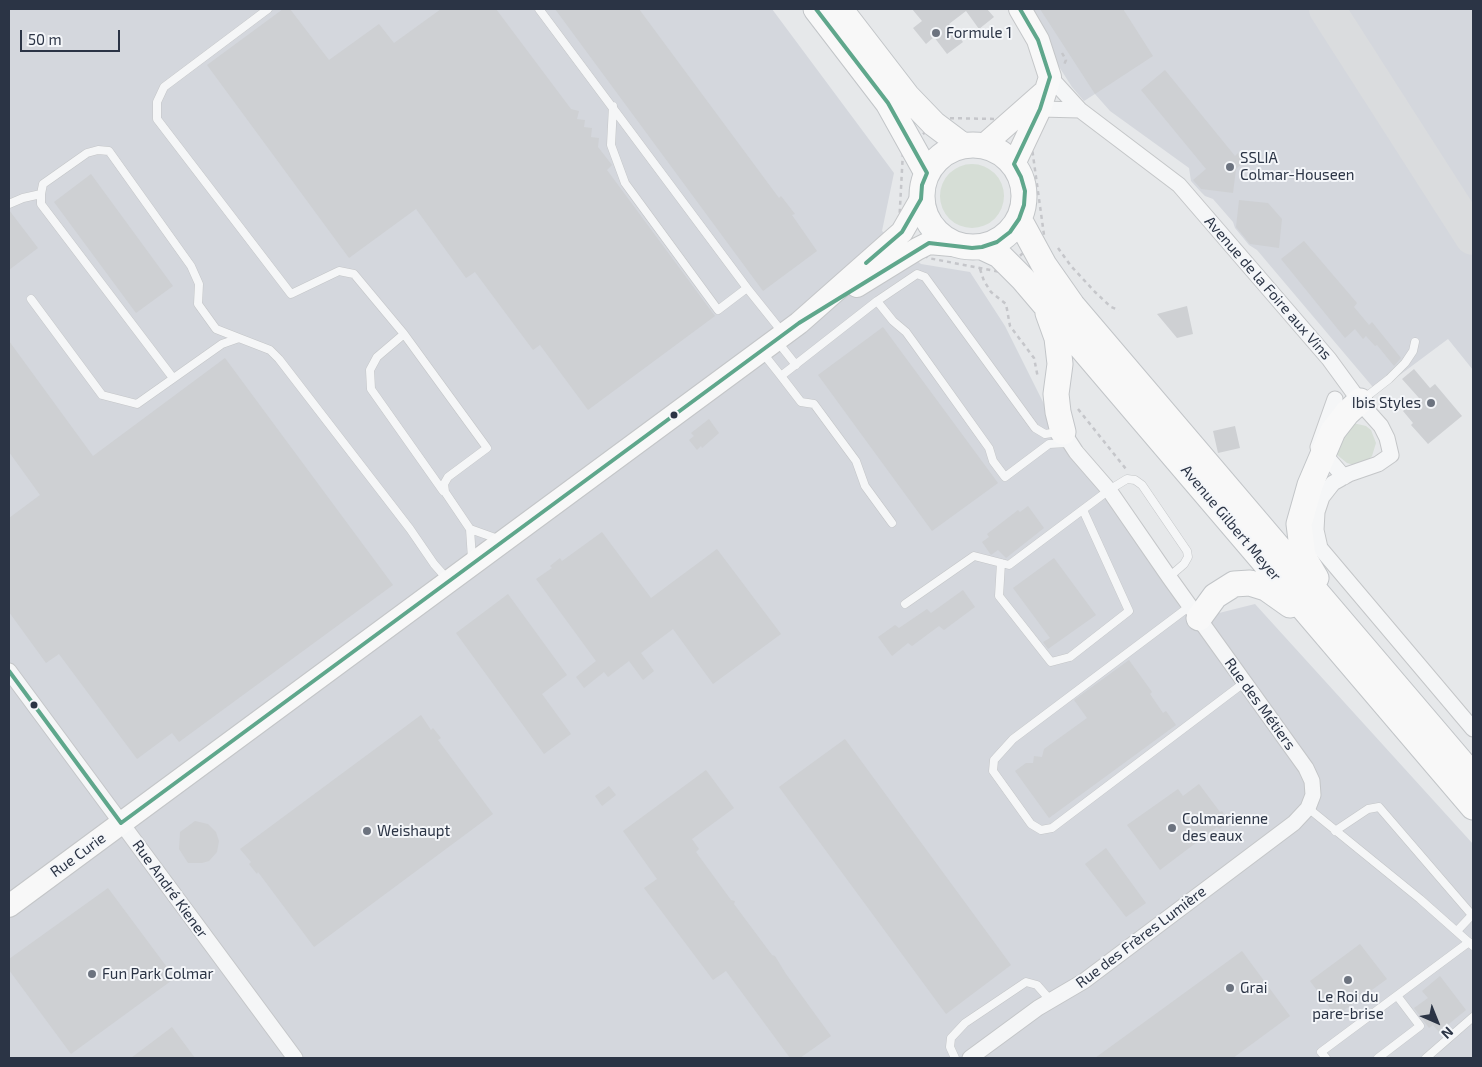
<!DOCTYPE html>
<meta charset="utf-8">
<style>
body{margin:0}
#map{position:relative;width:1482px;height:1067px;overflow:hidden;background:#e6e8ea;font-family:"Exo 2",sans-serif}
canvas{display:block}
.frame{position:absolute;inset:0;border:10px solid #2b3445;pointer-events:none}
.north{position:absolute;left:1412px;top:997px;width:50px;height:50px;-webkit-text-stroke:4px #f4f6f9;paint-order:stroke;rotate:136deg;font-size:14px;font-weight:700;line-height:20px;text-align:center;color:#2b3445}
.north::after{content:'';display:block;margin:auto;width:18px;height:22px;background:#2b3445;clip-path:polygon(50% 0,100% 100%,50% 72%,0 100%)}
.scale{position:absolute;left:20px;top:30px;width:100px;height:22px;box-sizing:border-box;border:2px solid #2b3445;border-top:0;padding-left:6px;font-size:15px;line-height:18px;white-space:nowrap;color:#2b3445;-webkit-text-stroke:4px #f4f6f9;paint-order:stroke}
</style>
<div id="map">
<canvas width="1482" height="1067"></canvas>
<div class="frame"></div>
<div class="north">N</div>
<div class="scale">50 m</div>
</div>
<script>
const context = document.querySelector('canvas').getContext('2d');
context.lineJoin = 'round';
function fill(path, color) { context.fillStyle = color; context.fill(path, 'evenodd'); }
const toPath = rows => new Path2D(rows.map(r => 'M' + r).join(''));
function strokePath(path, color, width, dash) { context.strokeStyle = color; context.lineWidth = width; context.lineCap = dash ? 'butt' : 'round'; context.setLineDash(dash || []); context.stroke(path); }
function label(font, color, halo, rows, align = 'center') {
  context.font = font + ' "Exo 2",sans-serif'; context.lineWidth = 4; context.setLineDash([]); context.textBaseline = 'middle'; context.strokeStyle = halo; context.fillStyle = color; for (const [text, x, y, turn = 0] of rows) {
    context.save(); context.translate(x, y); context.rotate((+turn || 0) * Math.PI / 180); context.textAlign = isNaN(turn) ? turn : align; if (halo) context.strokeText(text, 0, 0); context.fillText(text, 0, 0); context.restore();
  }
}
fill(toPath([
 [9,9,772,9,894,173,882,231,921,264,970,272,1005,326,1054,424,1195,619,1255,604,1473,844,1473,1058,9,1058],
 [1026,9,1473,9,1473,370,1448,339,1377,392,1257,250,1249,245,1235,228,1233,222,1213,199,1205,196,1200,191,1191,181,1189,168,1110,111,1095,94,1084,101,1072,87,1056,62]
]), '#d4d7dd');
fill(toPath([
 '940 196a32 32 0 1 1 64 0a32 32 0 1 1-64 0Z',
 [1353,423,1366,426,1371,430,1376,443,1372,456,1367,461,1354,465,1347,463,1336,454,1336,434]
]), '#d6ded6');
strokePath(toPath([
 [1327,9,1473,237]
]), '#dadcde', 36);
fill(toPath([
 [283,9,290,9,329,60,379,24,394,43,441,9,496,9,571,109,579,111,577,119,585,120,584,127,592,128,591,137,599,138,598,147,612,165,607,170,715,316,588,410,540,345,533,350,475,272,466,278,416,209,349,258,207,65],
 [555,9,639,9,779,198,781,196,795,214,792,215,817,251,763,291],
 [912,9,987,9,994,17,979,29,966,11,949,24,963,42,947,54,934,37,926,44,913,28,922,21],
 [1040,9,1123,9,1153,56,1095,94],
 [1165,70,1235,156,1238,153,1245,161,1236,169,1233,193,1201,189,1193,180,1206,169,1141,90],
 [91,174,173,286,136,313,54,202],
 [1239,200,1268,203,1282,219,1279,248,1250,244,1236,227],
 [9,210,38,248,9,270],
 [1304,241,1357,303,1354,307,1369,325,1372,322,1401,358,1394,366,1377,345,1375,346,1366,336,1363,339,1355,329,1345,338,1281,259],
 [1187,306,1193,334,1177,338,1157,314],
 [883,327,998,483,932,531,818,375],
 [9,341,93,456,225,358,393,585,179,742,172,733,137,759,59,654,46,663,9,612,9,518,40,495,9,452],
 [1414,369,1430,388,1435,384,1462,416,1428,444,1411,425,1413,423,1403,411,1419,398,1402,379],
 [709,419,719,433,702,448,701,446,697,450,689,440,694,436,691,433],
 [1235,426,1240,448,1218,453,1213,431],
 [1028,506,1044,528,1006,558,998,550,991,555,982,542,989,537,987,534,1018,510,1020,512],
 [602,532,651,598,717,549,781,634,713,684,673,629,641,653,654,671,643,680,629,661,608,677,604,672,584,688,576,677,596,661,536,579,552,568,550,566,560,558,562,561],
 [1054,558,1096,615,1048,649,1043,642,1050,638,1013,588],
 [963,590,975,607,944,630,939,626,912,646,908,643,892,656,878,637,895,625,899,628,927,609,931,613],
 [508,594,567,675,542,694,571,734,544,754,456,633],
 [1129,660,1152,692,1150,694,1163,713,1166,711,1176,725,1049,818,1015,771,1026,763,1033,763,1034,756,1042,757,1044,749,1087,718,1074,700],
 [421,715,431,730,433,728,441,738,438,740,493,814,314,947,258,872,257,874,249,864,251,862,240,849],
 [845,739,1011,965,946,1014,779,787],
 [706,770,734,808,692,839,699,849,696,852,731,900,735,901,734,904,772,955,775,956,786,974,831,1036,800,1058,790,1058,726,971,713,980,644,888,657,879,623,831],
 [1199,784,1220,812,1222,811,1229,822,1219,829,1217,827,1160,870,1127,825,1178,789,1183,796],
 [609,786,616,795,602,806,595,796],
 [195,821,208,824,216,832,219,841,217,852,209,861,202,863,188,863,179,849,180,832],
 [1106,848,1146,903,1126,917,1085,864],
 [108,888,175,978,71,1054,9,970,9,959],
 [1360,944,1387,979,1336,1016,1310,981],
 [1242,951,1290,1016,1233,1058,1095,1058],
 [1440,976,1466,1010,1439,1032,1433,1025,1429,1028,1414,1008,1428,998,1422,991],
 [172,1027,195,1058,131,1058]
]), '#ced0d3');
const lane = toPath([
 [268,9,164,87,157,102,157,119,291,294,339,271,354,274,404,334,487,448,448,477,444,484,445,492,470,529,472,559],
 [539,9,747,288,783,333],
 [613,106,611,145,625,183,718,310,747,288],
 [9,204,23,198,41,194],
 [31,299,102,395,137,404,222,344,239,338,270,350,279,359,410,529,434,564,448,580],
 [877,301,917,274,925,277,1035,428,1045,434,1059,432],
 [404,334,377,357,370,370,371,389,443,491],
 [777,341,796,365],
 [762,352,781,376,877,301,893,321,906,332,914,343,989,448,993,461,1005,477,1049,444,1067,443],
 [781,376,801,402,814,404,856,461,865,486,892,523],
 [173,378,41,204,41,194,43,184,87,153,98,150,109,151,191,266,199,284,198,304,216,329,239,338],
 [1362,400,1389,379,1405,363,1413,351,1415,342],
 [470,529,498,539],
 [1001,563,999,596,1051,662,1070,657,1129,611,1083,510],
 [905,604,974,556,1009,565,1109,490,1127,479,1135,480,1142,485,1187,551,1188,557,1184,564,1169,577],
 [1190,606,1013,739,994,760,993,771,1031,824,1041,830,1052,828,1245,682],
 [1308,808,1420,899,1473,946],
 [1335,831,1368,809,1379,807,1472,915,1457,931],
 [955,1058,950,1047,951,1038,965,1023,1026,982,1037,985,1051,1001],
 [1326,1058,1321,1052,1469,942],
 [1378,1058,1420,1026,1398,997],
 [1426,1058,1473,1017]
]);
const street = toPath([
 [1050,77,1080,110,1179,185,1329,359,1364,407,1381,426,1387,438,1391,455,1378,464,1349,474,1333,483,1322,497,1317,512,1316,530,1320,548,1473,729],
 [1040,109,1080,110],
 [1335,399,1318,447,1344,477],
 [9,671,295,1058],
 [970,1058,1038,1008,1084,981,1294,823,1308,808,1313,795,1312,781,1306,768,1169,577,1109,490,1076,452,1063,432]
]);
const secondary = toPath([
 [984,145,1043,93],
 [1014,164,1040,109,1050,77,1038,40,1020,9],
 [857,286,917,249,929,243,962,246],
 [9,906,799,323,902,232,921,199]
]);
const primary = toPath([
 [816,9,888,103,927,173],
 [840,9,907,96,934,124,962,145],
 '922 196a51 51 0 1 1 102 0a51 51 0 1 1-102 0Z',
 [1019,219,1044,265,1072,305,1473,776],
 [982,247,999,255,1023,279,1473,807],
 [1048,313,1057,338,1060,364,1056,394,1058,412,1063,432],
 [1316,578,1303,556,1299,524,1310,485,1333,431,1347,413,1360,401],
 [1199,618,1215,596,1234,584,1250,583,1266,588,1290,605]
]);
strokePath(lane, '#c4c6c8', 9);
strokePath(street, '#c4c6c8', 17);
strokePath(secondary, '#c4c6c8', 24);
strokePath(primary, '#c2c5c8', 27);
strokePath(toPath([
 [1062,53,1066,60,1064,65],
 [942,118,997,119,1032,148,1044,235,1001,272,928,258,917,249,899,226,903,151,942,118],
 [1058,248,1071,266,1095,292,1111,307,1119,310],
 [980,269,984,281,991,292,1006,304,1010,326,1034,358,1038,378],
 [1078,409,1126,469]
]), '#c5c6ca', 2.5, [4, 4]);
strokePath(lane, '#f5f6f7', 8);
strokePath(street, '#f5f6f7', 15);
strokePath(secondary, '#f8f8f8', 22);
strokePath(primary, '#f8f8f8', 25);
strokePath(toPath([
 [816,9,888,103,927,173,922,185,921,199,902,232,866,263],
 [9,671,121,823],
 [121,823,799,323,929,243,972,248,982,247,997,242,1010,232,1019,219,1024,205,1025,191,1021,177,1014,164,1040,109,1050,77,1038,40,1020,9]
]), '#5fa78c', 4);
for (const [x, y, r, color] of [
 [936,33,5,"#6c737f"],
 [1230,167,5,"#6c737f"],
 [1431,403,5,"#6c737f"],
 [674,415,4.5,"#2b3445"],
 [34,705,4.5,"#2b3445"],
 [1172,828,5,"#6c737f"],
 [367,831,5,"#6c737f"],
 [92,974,5,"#6c737f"],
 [1348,980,5,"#6c737f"],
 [1230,988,5,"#6c737f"]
]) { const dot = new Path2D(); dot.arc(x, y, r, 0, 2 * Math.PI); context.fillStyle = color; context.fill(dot); strokePath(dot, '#f4f6f9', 2); }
label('15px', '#2b3445', '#f4f6f9', [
 ["Formule 1",946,33],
 ["SSLIA",1240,158],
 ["Colmar-Houseen",1240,175],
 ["Ibis Styles",1421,403,"right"],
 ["Colmarienne",1182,819],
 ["des eaux",1182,836],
 ["Weishaupt",377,831],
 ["Fun Park Colmar",102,974],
 ["Grai",1240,988],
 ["Le Roi du",1348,997,"center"],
 ["pare-brise",1348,1014,"center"]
], 'left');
label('15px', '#2b3445', '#f4f6f9', [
 ["Avenue de la Foire aux Vins",1268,288,49],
 ["Avenue Gilbert Meyer",1231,523,50],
 ["Rue des Métiers",1260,704,54],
 ["Rue Curie",78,855,-36],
 ["Rue André Kiener",170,889,54],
 ["Rue des Frères Lumière",1141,937,-37]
]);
</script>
